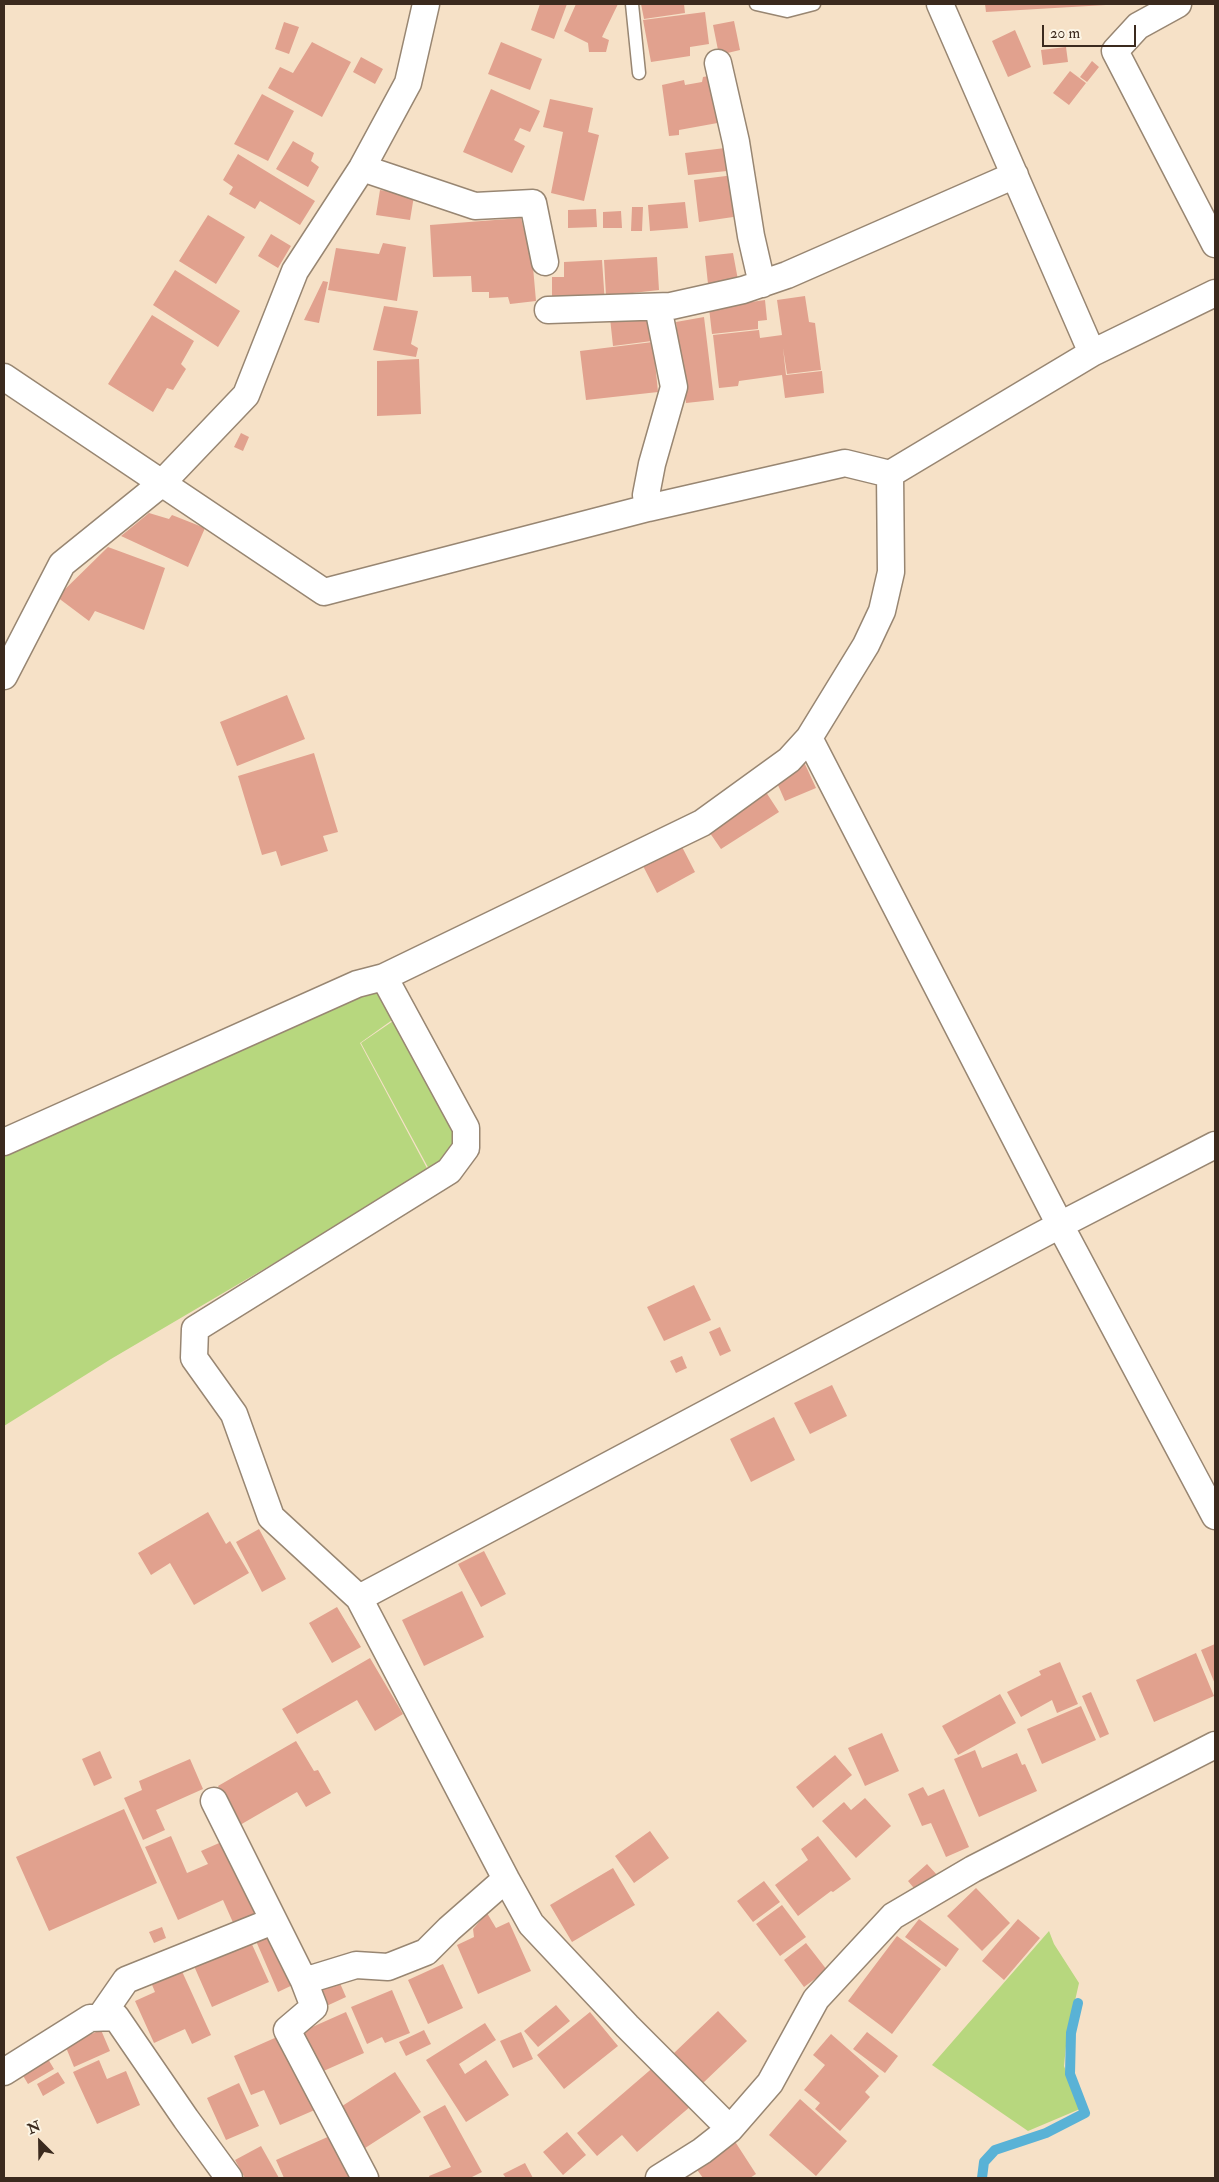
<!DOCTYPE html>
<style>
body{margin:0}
#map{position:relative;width:1219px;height:2182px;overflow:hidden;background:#f6e1c7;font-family:"IM FELL Double Pica",serif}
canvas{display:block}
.frame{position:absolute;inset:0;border:5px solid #3b2a1e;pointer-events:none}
.north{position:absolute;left:15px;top:2117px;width:50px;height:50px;-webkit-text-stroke:4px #fcf5e5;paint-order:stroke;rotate:337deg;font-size:14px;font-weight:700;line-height:20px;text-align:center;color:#3b2a1e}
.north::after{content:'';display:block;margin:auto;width:18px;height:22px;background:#3b2a1e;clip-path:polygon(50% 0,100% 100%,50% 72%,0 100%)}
.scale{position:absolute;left:1042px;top:25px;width:94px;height:22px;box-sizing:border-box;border:2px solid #3b2a1e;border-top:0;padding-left:6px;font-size:15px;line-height:18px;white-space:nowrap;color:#3b2a1e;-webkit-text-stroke:4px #fcf5e5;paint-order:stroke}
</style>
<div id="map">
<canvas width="1219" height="2182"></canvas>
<div class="frame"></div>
<div class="north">N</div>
<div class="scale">20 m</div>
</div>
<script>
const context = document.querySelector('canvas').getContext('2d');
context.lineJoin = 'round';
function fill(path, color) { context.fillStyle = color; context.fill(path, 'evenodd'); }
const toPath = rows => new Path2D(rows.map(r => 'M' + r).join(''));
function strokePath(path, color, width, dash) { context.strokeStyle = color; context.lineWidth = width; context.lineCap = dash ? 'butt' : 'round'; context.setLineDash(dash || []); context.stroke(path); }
fill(toPath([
 [380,988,395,1018,360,1043,429,1172,111,1359,4,1426,4,1151],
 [396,1019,458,1141,443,1165,430,1171,361,1043],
 [1049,1931,1054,1944,1079,1983,1067,2036,1064,2066,1080,2109,1028,2131,932,2065]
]), '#b7d77e');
strokePath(toPath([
 [982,2178,984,2162,995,2150,1046,2133,1085,2113,1070,2074,1071,2033,1078,2003]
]), '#59b2d6', 10);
fill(toPath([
 [540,4,567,4,554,39,531,30],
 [576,4,618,4,602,37,609,40,606,52,589,52,588,43,564,31],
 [641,4,684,4,685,13,644,19],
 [985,4,1106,4,1106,5,986,12],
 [705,12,709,44,690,47,690,56,651,62,643,20],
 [734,21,740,50,719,55,713,25],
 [284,22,299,27,289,54,275,49],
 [1015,30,1031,67,1008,77,992,41],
 [312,42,351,62,322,117,268,88,280,67,293,73],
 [501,42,542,59,530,90,488,74],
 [1066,47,1068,62,1043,65,1041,50],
 [361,57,383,69,375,84,353,72],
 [1092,61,1099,67,1087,82,1080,77],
 [1070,71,1086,83,1069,105,1053,93],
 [714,75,723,122,679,130,679,135,669,136,662,85,684,80,685,85,702,82,703,77],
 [491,89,540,111,530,132,520,128,514,140,525,146,512,173,463,152],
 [262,94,294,111,268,161,234,144],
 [550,99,593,108,588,132,599,135,584,201,551,193,563,132,543,127],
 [293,141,314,153,311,161,319,167,308,187,276,169],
 [725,148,727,171,688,175,685,153],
 [238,154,315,201,300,225,260,201,255,209,229,194,233,187,223,180],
 [734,175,740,216,699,222,694,180],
 [380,190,414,196,410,220,376,215],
 [685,202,688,228,650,231,648,205],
 [632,207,643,207,642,231,631,231],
 [596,209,597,227,568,228,568,210],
 [621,211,622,228,603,228,603,212],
 [208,215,245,237,216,284,179,261],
 [521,218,524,230,530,233,536,301,510,304,508,297,489,298,489,292,472,292,471,276,433,277,430,225],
 [271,234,291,246,278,268,258,256],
 [383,243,406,247,397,301,328,290,336,248,379,254],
 [733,253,738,280,708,284,705,256],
 [657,257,659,290,606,296,604,260],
 [602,260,605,304,552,302,552,277,564,277,564,262],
 [175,270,240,311,218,347,153,305],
 [323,281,328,282,319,323,304,320],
 [805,296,809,322,815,323,821,370,787,374,783,348,786,375,822,371,824,393,785,398,782,375,739,381,738,386,719,388,713,335,759,330,760,338,782,335,777,300],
 [765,300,767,320,758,321,758,329,712,334,709,308],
 [384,306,418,311,411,344,418,348,416,357,373,350],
 [649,313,652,341,613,346,610,318],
 [152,315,194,341,181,364,186,369,173,390,167,388,153,412,108,384],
 [704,317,714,400,686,403,676,322],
 [653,342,658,392,586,400,580,351],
 [419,359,421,414,377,416,377,361],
 [241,433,249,437,243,451,234,447],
 [149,513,169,519,172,515,205,528,188,567,121,536],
 [108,547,165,568,144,630,95,611,89,621,57,597],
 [287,695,305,739,237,766,220,722],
 [314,753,338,832,323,836,328,851,281,866,276,851,262,855,238,776],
 [804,762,816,788,785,801,774,776],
 [762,786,779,812,721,849,703,823],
 [680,843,695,872,657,893,641,862],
 [694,1285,711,1320,664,1341,647,1307],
 [720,1327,731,1351,720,1356,709,1332],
 [682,1356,687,1368,676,1373,670,1361],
 [832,1385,847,1416,810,1434,794,1403],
 [774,1417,795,1460,751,1482,730,1439],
 [208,1512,226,1544,230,1541,249,1573,194,1605,170,1563,151,1575,138,1553],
 [259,1529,286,1579,262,1592,236,1542],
 [484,1551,506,1594,481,1607,458,1564],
 [462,1591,484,1637,424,1666,402,1620],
 [337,1607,361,1647,332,1663,309,1623],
 [1215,1644,1215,1684,1201,1650],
 [1196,1653,1214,1696,1154,1722,1136,1680],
 [370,1658,403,1714,375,1731,357,1700,297,1734,282,1709],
 [1060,1662,1078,1704,1057,1713,1052,1700,1021,1717,1007,1692,1041,1675,1039,1671],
 [1091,1692,1109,1734,1100,1738,1082,1696],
 [1000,1694,1016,1723,958,1755,942,1726],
 [1081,1706,1096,1740,1042,1764,1027,1729],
 [882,1733,899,1771,865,1786,848,1748],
 [296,1741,314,1771,318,1770,331,1793,306,1807,297,1792,240,1825,218,1786],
 [975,1750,982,1768,1017,1753,1022,1765,1025,1764,1037,1791,979,1817,954,1759],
 [100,1751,112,1778,94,1786,82,1759],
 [835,1755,852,1775,813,1808,796,1787],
 [190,1759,203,1789,156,1810,165,1830,143,1840,124,1798,142,1790,139,1781],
 [923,1787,928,1796,944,1789,969,1847,946,1857,931,1823,922,1826,908,1794],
 [865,1798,891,1826,856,1858,822,1821,844,1802,851,1810],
 [124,1809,157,1883,49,1931,16,1857],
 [650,1831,669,1858,634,1883,615,1856],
 [171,1836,187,1873,208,1864,201,1851,226,1840,260,1915,235,1927,223,1900,178,1920,145,1847],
 [818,1836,851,1879,833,1892,831,1891,798,1916,775,1885,808,1860,801,1849],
 [927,1864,938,1876,918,1893,908,1881],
 [613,1868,635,1905,572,1942,550,1905],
 [764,1881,780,1902,753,1922,737,1901],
 [976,1888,1010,1923,982,1951,947,1916],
 [782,1905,806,1937,780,1956,756,1924],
 [487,1913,496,1928,509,1922,531,1971,478,1994,457,1945,474,1937,473,1929],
 [919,1919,959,1949,946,1967,905,1937],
 [1018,1919,1040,1938,1004,1980,982,1961],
 [162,1927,166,1938,154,1943,149,1932],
 [276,1932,299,1982,278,1992,256,1941],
 [897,1936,941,1969,892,2034,848,2001],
 [250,1940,269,1982,212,2007,194,1966],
 [806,1943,827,1970,804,1987,784,1960],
 [443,1964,463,2008,428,2024,408,1980],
 [180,1967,211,2035,192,2044,185,2029,154,2043,135,2001,155,1992,150,1980],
 [339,1981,346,1997,320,2009,312,1992],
 [392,1990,410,2033,385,2043,382,2037,367,2044,351,2007],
 [556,2005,570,2021,538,2047,524,2031],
 [718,2011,747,2041,703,2083,674,2053],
 [346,2012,364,2053,319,2073,301,2032],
 [590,2012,618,2046,564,2089,537,2055],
 [485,2023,496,2040,459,2064,465,2074,486,2060,509,2095,466,2122,426,2060],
 [101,2030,110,2051,74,2067,65,2045],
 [424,2030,431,2044,406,2056,399,2042],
 [521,2032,533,2059,513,2068,500,2041],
 [867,2032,898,2056,885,2073,853,2049],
 [831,2034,879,2076,865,2092,870,2097,840,2131,815,2109,820,2103,804,2090,825,2065,813,2055],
 [277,2037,317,2109,280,2125,264,2090,251,2095,234,2056],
 [45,2054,54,2069,28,2084,19,2069],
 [99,2060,107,2079,126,2071,140,2105,97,2124,73,2072],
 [656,2065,691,2106,637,2152,622,2135,597,2156,577,2133],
 [58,2072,65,2083,43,2096,37,2084],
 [395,2072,421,2112,362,2150,336,2110],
 [239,2083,259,2126,226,2140,207,2098],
 [800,2099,847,2141,816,2176,769,2135],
 [445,2105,482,2172,470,2178,430,2178,429,2176,451,2167,423,2117],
 [567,2132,586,2155,563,2175,543,2152],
 [332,2135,351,2178,284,2178,276,2160],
 [734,2140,756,2174,750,2178,703,2178,695,2167],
 [261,2146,279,2178,245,2178,235,2160],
 [525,2163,533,2178,506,2178,503,2174]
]), '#e1a18e');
const service = toPath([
 [632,4,639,73],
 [756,4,787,11,814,4]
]);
const minor = toPath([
 [940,4,1092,353],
 [1178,4,1138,26,1115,51,1215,244],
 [718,63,736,142,751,236,762,284],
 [362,168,475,206,533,203,545,262],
 [548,310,671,306,743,290,787,275,1015,175],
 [4,377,324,592,648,508,845,463,890,474],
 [648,508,646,495,652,464,674,387,658,307],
 [4,676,62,564,161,484,246,395,295,271,362,168,408,83,426,4],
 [809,738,1060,1225,1215,1516],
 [384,977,466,1128,466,1148,449,1171,195,1329,194,1358,234,1414,271,1517,359,1598,506,1879,531,1924,627,2026,730,2129],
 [4,1142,357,984,384,977,702,823,789,760,809,738,866,645,882,611,891,572,890,474,1092,353,1215,293],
 [359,1598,1060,1225,1215,1145],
 [214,1801,304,1981,314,2007,287,2030,365,2178],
 [304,1981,356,1965,388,1967,426,1952,449,1929,506,1879],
 [101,2016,126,1980,273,1921],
 [4,2072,90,2018,116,2017,186,2119,229,2178],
 [659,2178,702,2151,730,2129,770,2083,816,1999,893,1916,973,1869,1215,1745]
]);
strokePath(service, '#988672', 15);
strokePath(minor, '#988672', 29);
strokePath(service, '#fff', 12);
strokePath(minor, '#fff', 26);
</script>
